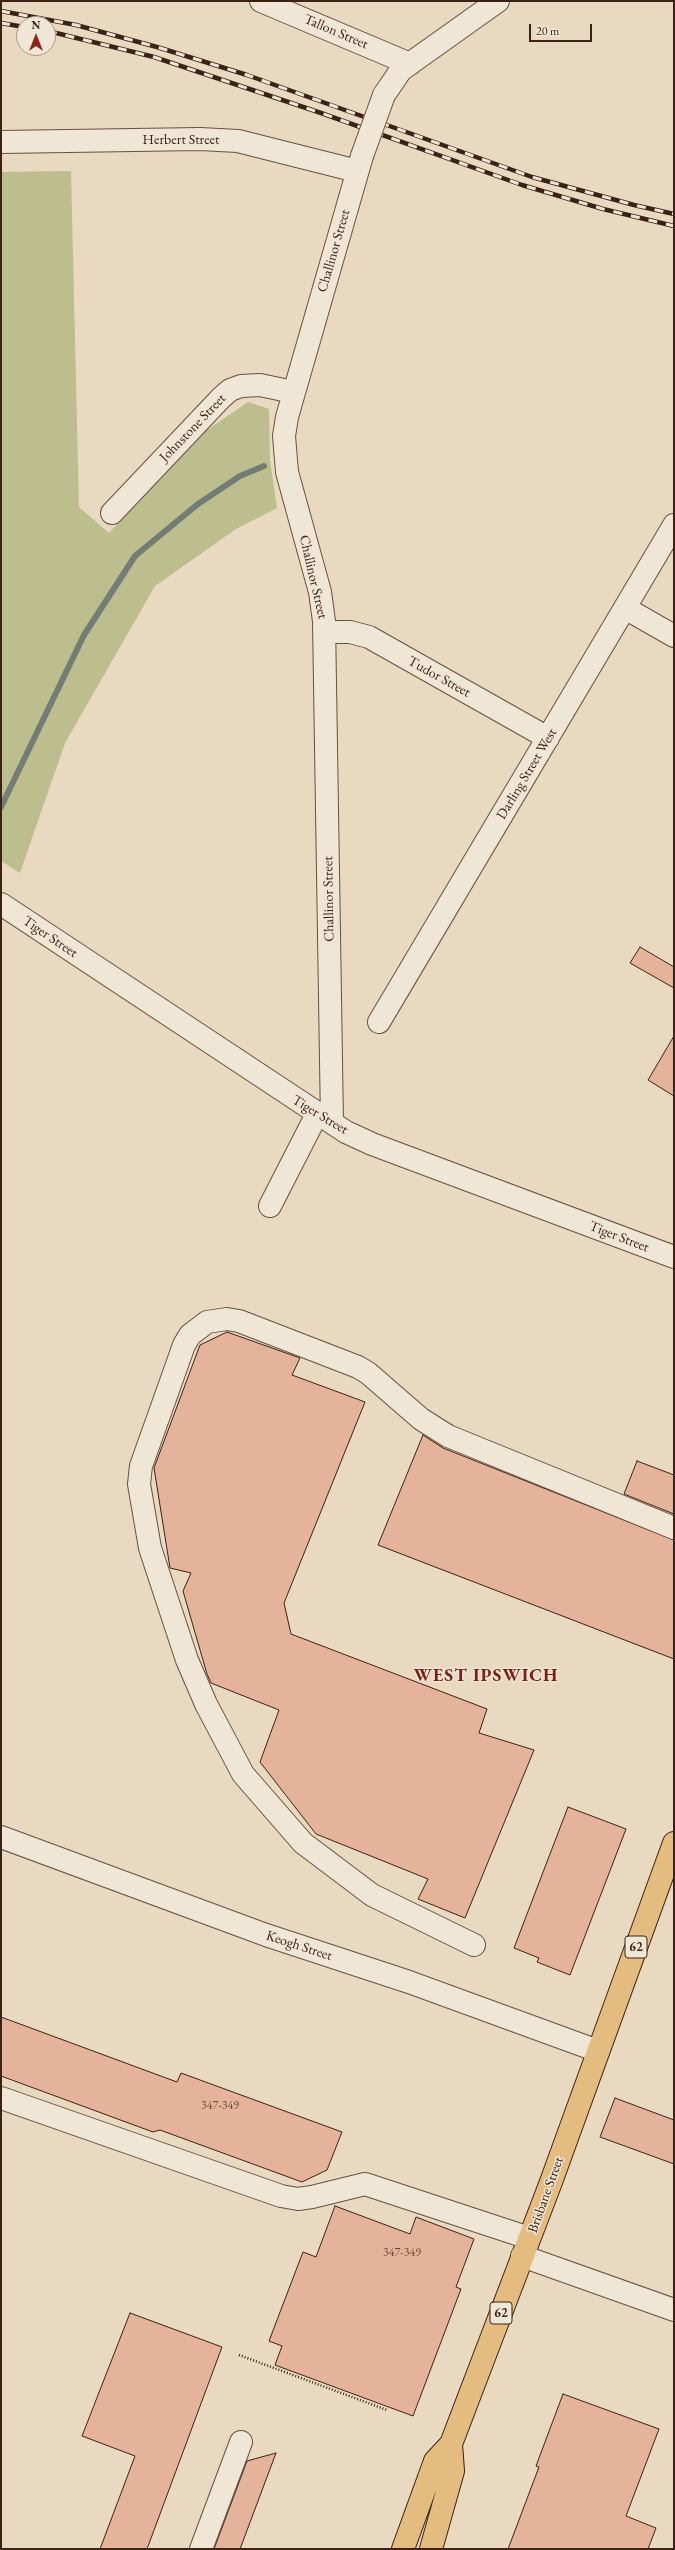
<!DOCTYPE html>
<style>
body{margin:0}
#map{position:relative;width:675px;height:2550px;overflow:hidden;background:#e8d9c0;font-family:"EB Garamond",serif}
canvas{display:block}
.frame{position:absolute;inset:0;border:2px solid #3c2212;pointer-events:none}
.north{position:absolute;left:16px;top:16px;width:40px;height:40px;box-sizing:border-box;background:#f0e6d6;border:1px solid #a89888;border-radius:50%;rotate:0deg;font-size:11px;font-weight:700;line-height:16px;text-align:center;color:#3c2212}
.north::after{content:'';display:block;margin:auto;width:14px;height:18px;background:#8f2418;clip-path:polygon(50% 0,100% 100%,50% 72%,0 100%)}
.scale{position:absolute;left:529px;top:24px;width:63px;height:18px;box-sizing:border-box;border:2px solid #3c2212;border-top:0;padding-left:5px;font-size:12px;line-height:14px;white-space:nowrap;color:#3c2212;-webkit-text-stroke:3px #f0e6d6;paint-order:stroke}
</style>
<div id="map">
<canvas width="675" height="2550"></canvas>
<div class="frame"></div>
<div class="north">N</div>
<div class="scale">20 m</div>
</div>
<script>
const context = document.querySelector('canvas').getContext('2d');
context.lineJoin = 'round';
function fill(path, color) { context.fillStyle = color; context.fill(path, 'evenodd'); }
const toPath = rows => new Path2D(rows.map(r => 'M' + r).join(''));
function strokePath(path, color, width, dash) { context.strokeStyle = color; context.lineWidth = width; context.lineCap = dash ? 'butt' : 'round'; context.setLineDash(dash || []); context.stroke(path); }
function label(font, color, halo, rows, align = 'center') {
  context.font = font + ' "EB Garamond",serif'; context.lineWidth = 3; context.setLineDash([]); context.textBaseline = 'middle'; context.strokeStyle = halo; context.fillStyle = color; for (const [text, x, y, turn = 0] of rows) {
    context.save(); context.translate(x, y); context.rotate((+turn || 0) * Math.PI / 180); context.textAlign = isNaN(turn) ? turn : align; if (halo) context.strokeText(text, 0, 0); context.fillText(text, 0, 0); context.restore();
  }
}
fill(toPath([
 [71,171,79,507,109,533,201,434,248,402,269,409,270,460,277,508,236,529,155,586,65,743,20,873,1,861,1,172]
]), '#bcbe8e');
strokePath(toPath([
 [1,807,84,635,135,556,198,504,240,476,264,466]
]), '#737d74', 6);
const building = toPath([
 [640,947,674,967,674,988,630,963,640,947],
 [674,1036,674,1096,648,1080,674,1036],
 [227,1332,300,1358,292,1375,365,1402,284,1603,291,1634,487,1709,479,1733,534,1750,465,1918,418,1899,428,1879,316,1834,260,1762,279,1710,211,1683,207,1674,183,1591,191,1573,170,1568,154,1468,200,1345,227,1332],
 [423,1435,443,1448,674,1540,674,1659,378,1545,423,1435],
 [637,1461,674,1475,674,1514,624,1494,637,1461],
 [568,1807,626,1829,570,1975,537,1962,539,1958,514,1948,568,1807],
 [1,2017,177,2082,181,2073,342,2132,327,2170,302,2182,160,2130,153,2132,1,2076,1,2017],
 [615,2098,674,2120,674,2164,600,2137,615,2098],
 [335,2206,410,2234,416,2217,474,2239,456,2287,461,2289,413,2416,275,2365,282,2346,269,2341,303,2252,316,2257,335,2206],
 [130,2313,222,2347,147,2549,100,2549,135,2456,82,2436,130,2313],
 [563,2394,659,2429,626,2516,656,2528,648,2549,508,2549,539,2467,536,2466,563,2394],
 [276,2453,240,2549,214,2549,247,2461,276,2453]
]);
fill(building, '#e5b39b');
strokePath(building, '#3c2212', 1);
const minor = toPath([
 [261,1,410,64],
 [384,95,401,70,498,1],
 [1,142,200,139,238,141,357,171],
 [112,513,221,398,230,390,241,386,260,385,293,392],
 [625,608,674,636],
 [325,632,350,632,369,637,548,738],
 [1,904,346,1132,372,1144,674,1257],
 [379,1022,674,525],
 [332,1123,324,621,320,592,287,472,284,436,287,417,362,156],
 [270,1206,317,1114],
 [1,1837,266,1935,409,1982,598,2051],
 [474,1945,372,1895,303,1843,243,1774,206,1704,187,1660,150,1548,139,1484,141,1466,184,1345,190,1335,207,1322,227,1319,239,1321,358,1367,368,1373,421,1419,448,1436,674,1528],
 [1,2098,281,2196,298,2199,312,2197,365,2184,529,2238],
 [522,2256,674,2310],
 [201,2549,241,2442]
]);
const major = toPath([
 [403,2549,435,2461,451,2444],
 [431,2549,453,2471,451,2444,551,2182,674,1843]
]);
strokePath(minor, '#67503e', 24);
strokePath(major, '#3c2212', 24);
strokePath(toPath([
 [239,2355,387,2410]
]), '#3c2212', 2.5, [1, 2]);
strokePath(minor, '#f0e6d6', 22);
strokePath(major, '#e4bc80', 22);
const rail = toPath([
 [1,11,76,25,157,47,247,75,532,177,634,205,674,214],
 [1,23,24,27],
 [48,31,154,57,321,113,522,185,603,209,674,226]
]);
strokePath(rail, '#3c2212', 4.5);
strokePath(rail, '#f0e6d6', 3, [9]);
const minorBridge = toPath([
 [362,156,384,95]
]);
strokePath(minorBridge, '#67503e', 24, []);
strokePath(minorBridge, '#f0e6d6', 22);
label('12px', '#664634', null, [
 ["347-349",220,2106],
 ["347-349",402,2253]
]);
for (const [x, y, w] of [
 [636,1947,22],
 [501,2313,22]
]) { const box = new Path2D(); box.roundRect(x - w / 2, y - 11, w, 22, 3); context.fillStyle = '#f0e6d6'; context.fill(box); strokePath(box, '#3c2212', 1); }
label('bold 13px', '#3c2212', null, [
 ["62",636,1947],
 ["62",501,2313]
]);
label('14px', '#3c2212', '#f0e6d6', [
 ["Tallon Street",336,32,23],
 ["Herbert Street",181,140],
 ["Challinor Street",334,251,-74],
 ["Johnstone Street",193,428,-46],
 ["Challinor Street",313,577,77],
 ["Tudor Street",439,677,29],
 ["Darling Street West",527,774,-59],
 ["Challinor Street",329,899,-91],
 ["Tiger Street",50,937,34],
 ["Tiger Street",320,1115,31],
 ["Tiger Street",619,1237,21],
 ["Keogh Street",299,1946,18],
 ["Brisbane Street",546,2195,-70]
]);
context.letterSpacing = '1px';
label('bold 18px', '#7a1f14', '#f0e6d6', [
 ["WEST IPSWICH",486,1676]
]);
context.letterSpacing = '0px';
</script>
